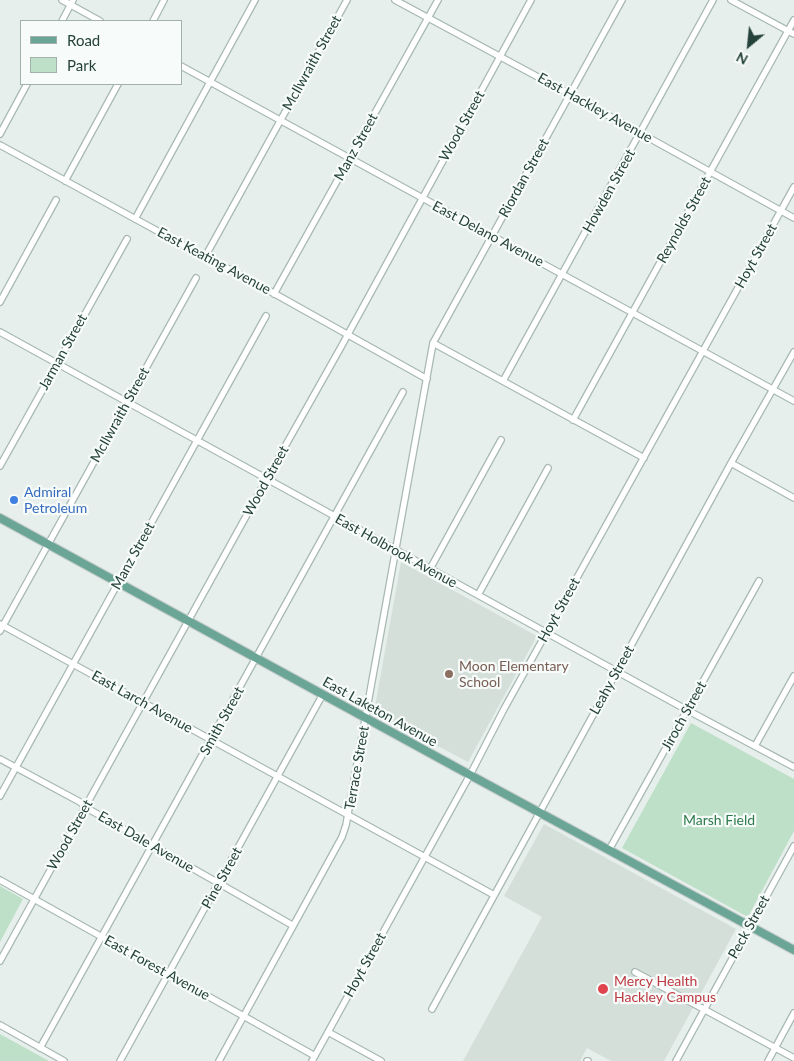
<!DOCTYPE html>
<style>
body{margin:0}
#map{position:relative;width:794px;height:1061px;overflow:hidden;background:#e6efeb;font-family:Lato,sans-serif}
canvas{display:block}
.legend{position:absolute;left:20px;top:20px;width:162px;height:65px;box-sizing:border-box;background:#f7fbf9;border:1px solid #a3b1ad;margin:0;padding:6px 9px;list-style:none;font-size:15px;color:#24423a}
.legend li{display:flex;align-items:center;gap:10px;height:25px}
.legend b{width:25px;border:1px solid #a3b1ad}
.north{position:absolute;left:724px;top:20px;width:50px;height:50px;-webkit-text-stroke:4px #f7fbf9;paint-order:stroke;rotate:208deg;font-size:14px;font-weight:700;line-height:20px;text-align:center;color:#24423a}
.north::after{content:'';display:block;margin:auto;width:18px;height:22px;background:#24423a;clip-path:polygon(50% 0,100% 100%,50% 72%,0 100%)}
</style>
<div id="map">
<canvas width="794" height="1061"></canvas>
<ul class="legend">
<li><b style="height:6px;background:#6aa596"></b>Road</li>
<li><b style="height:14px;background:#bfe0c8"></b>Park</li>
</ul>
<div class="north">N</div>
</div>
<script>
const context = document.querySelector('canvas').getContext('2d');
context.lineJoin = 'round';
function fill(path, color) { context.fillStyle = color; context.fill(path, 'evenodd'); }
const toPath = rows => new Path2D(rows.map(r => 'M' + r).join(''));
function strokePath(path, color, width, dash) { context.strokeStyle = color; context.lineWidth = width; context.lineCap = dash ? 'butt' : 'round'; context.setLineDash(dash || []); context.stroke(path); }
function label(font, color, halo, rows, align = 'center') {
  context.font = font + ' Lato,sans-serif'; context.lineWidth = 4.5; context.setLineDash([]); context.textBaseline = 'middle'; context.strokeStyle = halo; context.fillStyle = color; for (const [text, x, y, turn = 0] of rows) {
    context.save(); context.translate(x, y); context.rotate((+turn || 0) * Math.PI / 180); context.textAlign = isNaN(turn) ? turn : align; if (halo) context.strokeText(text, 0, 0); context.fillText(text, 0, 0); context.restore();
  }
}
fill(toPath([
 [401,562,537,636,468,762,374,712],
 [544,824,736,929,664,1061,611,1061,587,1048,580,1061,463,1061,542,917,504,896]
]), '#d4dfda');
fill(toPath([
 [691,723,794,779,794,831,749,915,746,916,622,848],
 [0,886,23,899,0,942],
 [0,1034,49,1061,0,1061]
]), '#bfe0c8');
const minor = toPath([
 [62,0,100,21],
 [395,0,564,91,794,218],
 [731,0,794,34],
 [62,21,73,0],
 [153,21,164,0],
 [181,66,794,401],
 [0,134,27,84],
 [0,145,205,257,243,276,427,379],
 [65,181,118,84],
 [135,219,255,0],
 [205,257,347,0],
 [274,294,438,0],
 [0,302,56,200],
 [0,332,687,710,794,767],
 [433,343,644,458],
 [503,381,713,0],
 [573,420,794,20],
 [731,463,794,498],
 [0,466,127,239],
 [430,569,501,440],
 [478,595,548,468],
 [0,624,494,895],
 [0,631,196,278],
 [755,746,794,676],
 [0,759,80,802,85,807,292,925],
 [0,796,266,316],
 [609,850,759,581],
 [0,880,315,1056],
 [0,961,270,473,341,347,531,0],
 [635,972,794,1058],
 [432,1009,731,463,794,352],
 [0,1025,64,1061],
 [328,1032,381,1061],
 [40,1048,403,392],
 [120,1061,323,694],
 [219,1061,342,837,346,825,433,343,622,0],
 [312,1061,470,775,504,709,794,187],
 [587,1061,588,1061],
 [676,1061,794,846],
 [768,1061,794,1013]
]);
const major = toPath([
 [0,518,470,775,794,950]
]);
strokePath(minor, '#a8b8b2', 8);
strokePath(major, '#c2cac8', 10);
strokePath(minor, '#fff', 5.5);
strokePath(major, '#6aa596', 8);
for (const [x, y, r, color] of [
 [14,500,5,"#3f7fe0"],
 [449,674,5,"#8d6e63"],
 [603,989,6,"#e0444e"]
]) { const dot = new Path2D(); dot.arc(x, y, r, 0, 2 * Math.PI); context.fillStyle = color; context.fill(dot); strokePath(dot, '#f7fbf9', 2); }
label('14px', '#24423a', '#f7fbf9', [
 ["McIlwraith Street",312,63,-61],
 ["East Hackley Avenue",595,108,29],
 ["Wood Street",462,126,-61],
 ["Manz Street",356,147,-61],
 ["Riordan Street",524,178,-61],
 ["Howden Street",609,191,-61],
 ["Reynolds Street",684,220,-61],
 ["East Delano Avenue",488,234,28],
 ["Hoyt Street",756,256,-61],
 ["East Keating Avenue",214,261,28],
 ["Jarman Street",63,352,-61],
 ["McIlwraith Street",120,415,-61],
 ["Wood Street",266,481,-61],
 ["East Holbrook Avenue",396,551,29],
 ["Manz Street",133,556,-61],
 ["Hoyt Street",559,610,-61],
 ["Leahy Street",612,680,-61],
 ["East Larch Avenue",142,702,29],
 ["East Laketon Avenue",380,712,29],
 ["Jiroch Street",684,716,-61],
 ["Smith Street",222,721,-61],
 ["Terrace Street",357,768,-80],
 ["Wood Street",70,835,-61],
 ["East Dale Avenue",146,842,30],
 ["Pine Street",222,878,-61],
 ["Peck Street",749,927,-61],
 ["Hoyt Street",365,965,-61],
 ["East Forest Avenue",157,968,29]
]);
label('14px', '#366cbe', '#f7fbf9', [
 ["Admiral",24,492],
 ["Petroleum",24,508]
], 'left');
label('14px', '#785e54', '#f7fbf9', [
 ["Moon Elementary",459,666],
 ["School",459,682]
], 'left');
label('14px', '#2d7a4b', '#f7fbf9', [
 ["Marsh Field",719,820]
]);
label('14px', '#be3a42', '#f7fbf9', [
 ["Mercy Health",614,981],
 ["Hackley Campus",614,997]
], 'left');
</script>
